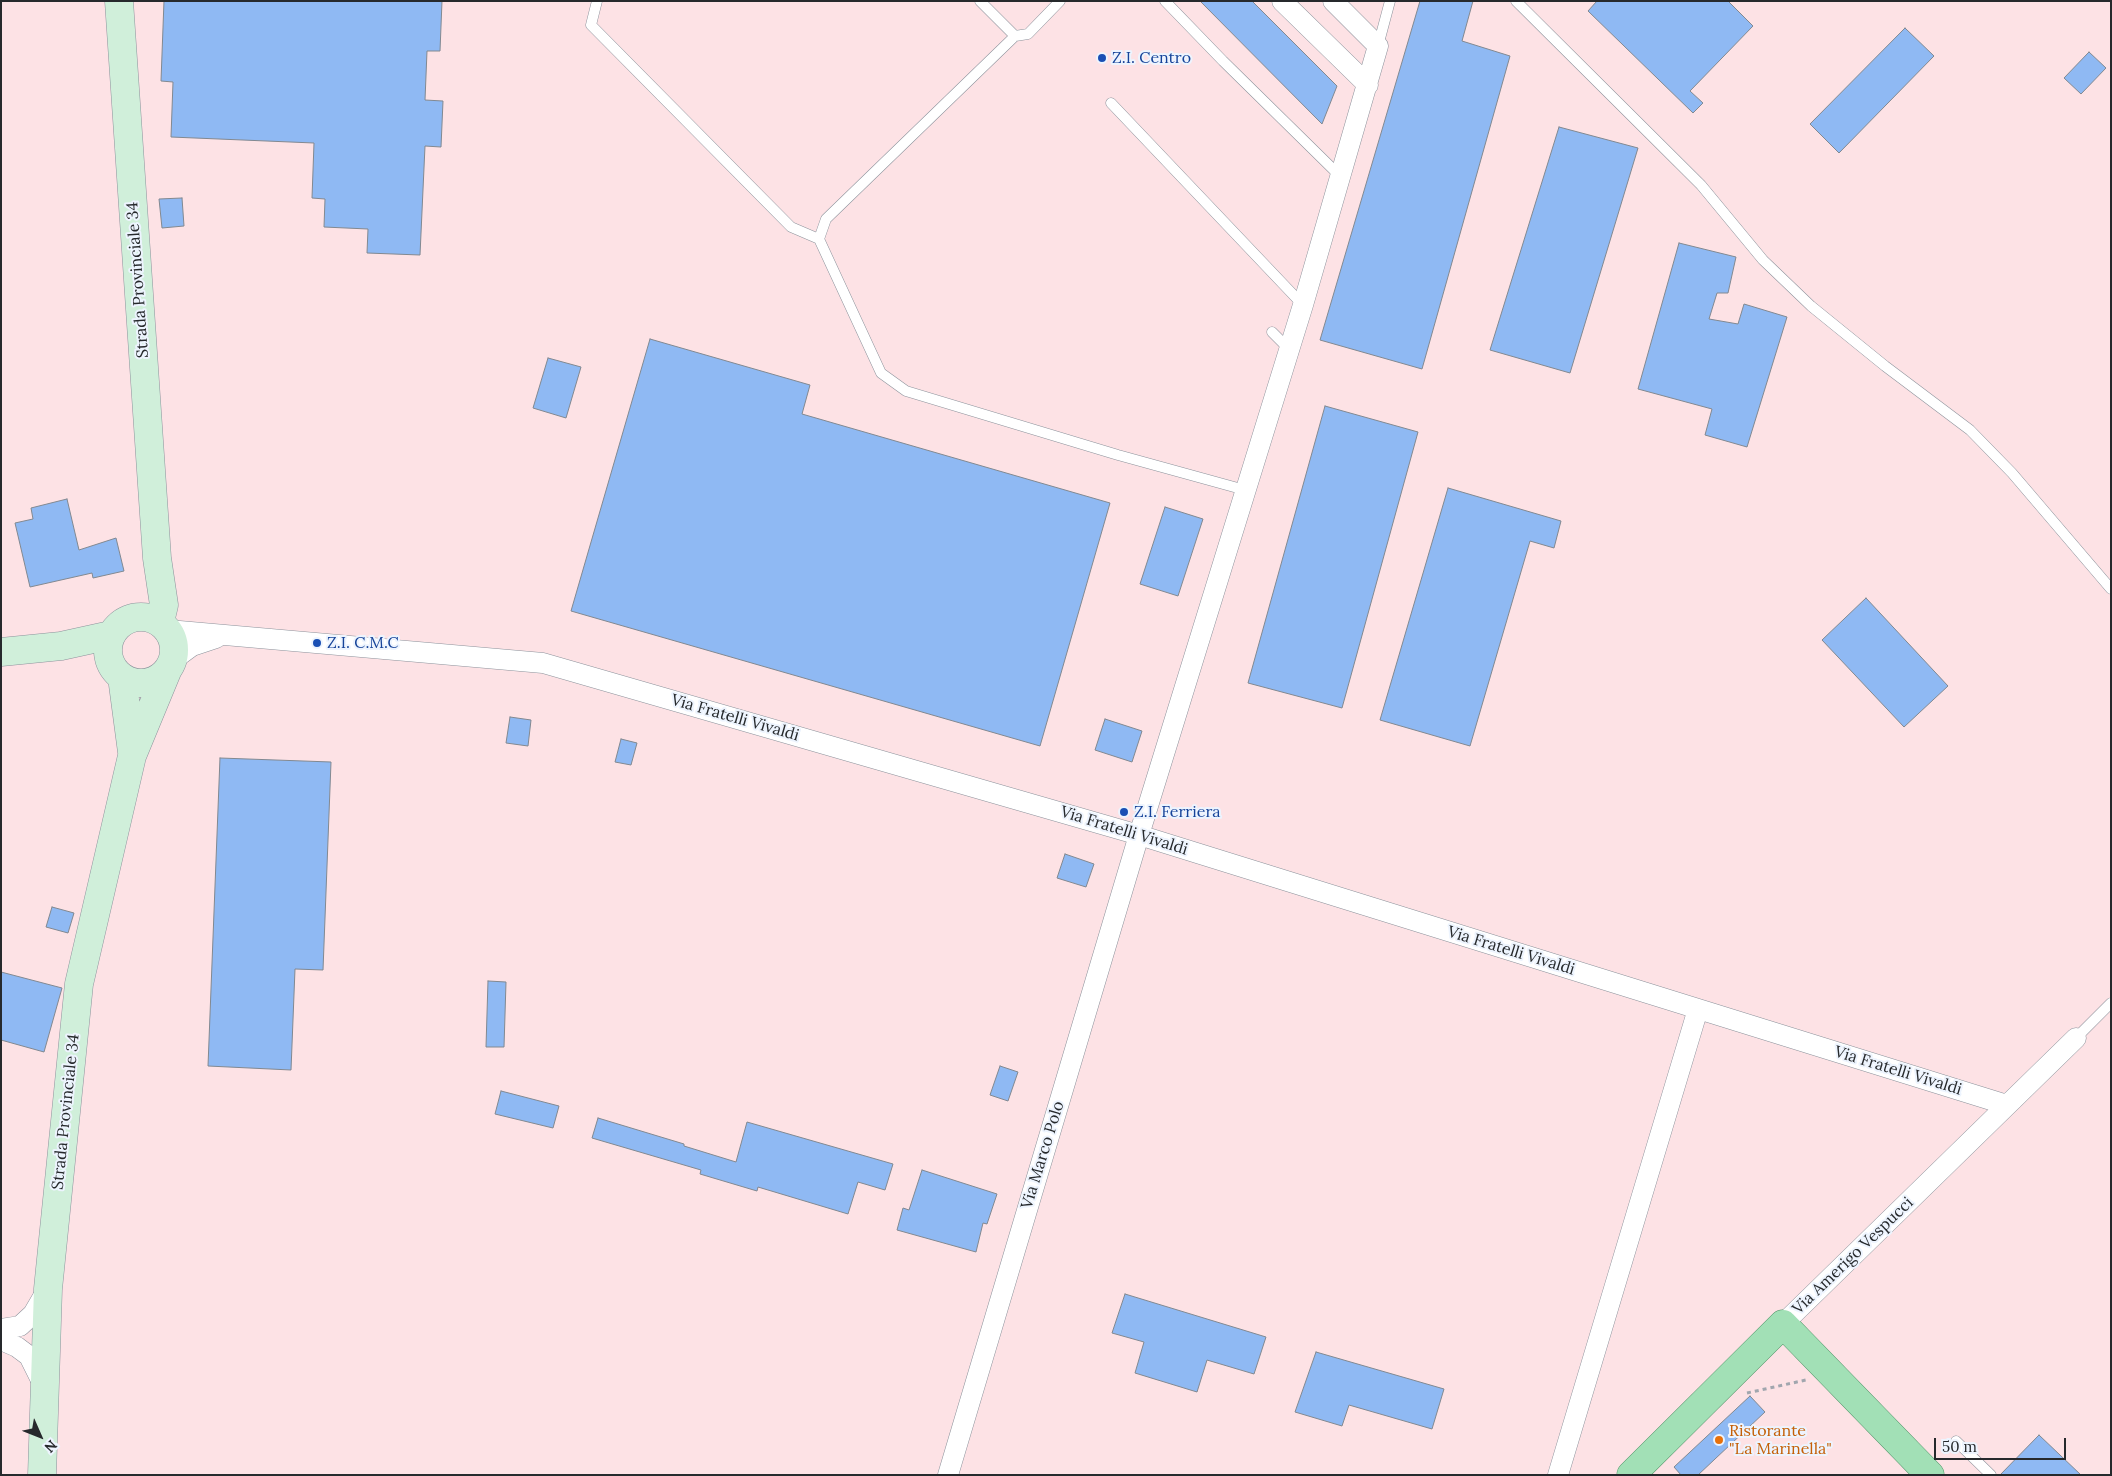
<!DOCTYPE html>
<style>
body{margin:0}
#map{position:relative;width:2112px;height:1476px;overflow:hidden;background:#edf4fe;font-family:Lora,serif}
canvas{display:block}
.frame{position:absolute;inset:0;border:2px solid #26292c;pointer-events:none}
.north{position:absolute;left:15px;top:1411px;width:50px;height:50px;-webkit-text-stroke:4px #edf4fe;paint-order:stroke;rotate:134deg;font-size:14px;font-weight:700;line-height:20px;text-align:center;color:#26292c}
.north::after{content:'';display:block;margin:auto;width:18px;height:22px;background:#26292c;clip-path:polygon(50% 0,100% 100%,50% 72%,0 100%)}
.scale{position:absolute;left:1934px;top:1438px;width:132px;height:22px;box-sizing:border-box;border:2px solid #26292c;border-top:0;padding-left:6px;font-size:15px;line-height:18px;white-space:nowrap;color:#26292c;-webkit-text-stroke:4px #edf4fe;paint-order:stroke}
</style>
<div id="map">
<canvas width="2112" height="1476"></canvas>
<div class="frame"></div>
<div class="north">N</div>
<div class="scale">50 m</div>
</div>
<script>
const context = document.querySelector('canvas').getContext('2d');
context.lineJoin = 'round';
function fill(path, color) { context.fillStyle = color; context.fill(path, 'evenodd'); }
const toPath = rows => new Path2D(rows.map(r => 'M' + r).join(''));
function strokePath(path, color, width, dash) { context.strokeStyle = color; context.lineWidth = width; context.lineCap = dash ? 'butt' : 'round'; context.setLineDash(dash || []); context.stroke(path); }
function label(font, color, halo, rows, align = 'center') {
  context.font = font + ' Lora,serif'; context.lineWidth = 4; context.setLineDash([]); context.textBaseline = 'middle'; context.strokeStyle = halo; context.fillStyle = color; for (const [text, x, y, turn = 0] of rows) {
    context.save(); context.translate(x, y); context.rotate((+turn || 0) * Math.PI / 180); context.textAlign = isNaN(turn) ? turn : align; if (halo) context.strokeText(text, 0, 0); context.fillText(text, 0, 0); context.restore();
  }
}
fill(toPath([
 [1,1,2111,1,2111,1475,1,1475]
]), '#fde2e5');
const building = toPath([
 [164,1,442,1,440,51,427,51,425,100,443,101,441,147,425,146,420,255,367,253,368,229,324,227,325,199,312,198,314,143,171,137,173,82,161,81,164,1],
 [1200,1,1252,1,1337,86,1322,124,1200,1],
 [1420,1,1473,1,1462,41,1510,56,1422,369,1320,340,1420,1],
 [1597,1,1728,1,1753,26,1690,91,1703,103,1693,113,1588,11,1597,1],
 [1905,28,1934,56,1839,153,1810,124,1905,28],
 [2089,52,2106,68,2081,94,2064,78,2089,52],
 [1559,127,1638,148,1570,373,1490,350,1559,127],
 [182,198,184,226,162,228,159,199,182,198],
 [1679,243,1736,257,1728,293,1717,293,1709,319,1738,324,1744,304,1787,317,1747,447,1705,435,1712,409,1638,389,1679,243],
 [650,339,810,385,802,414,1110,503,1040,746,571,611,650,339],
 [548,358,581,367,566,418,533,408,548,358],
 [1325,406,1418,432,1342,708,1248,683,1325,406],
 [1448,488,1561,521,1554,548,1530,541,1470,746,1380,720,1448,488],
 [67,499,79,550,116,538,124,571,93,578,92,573,30,587,15,523,33,519,31,508,67,499],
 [1165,507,1203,519,1178,596,1140,584,1165,507],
 [1866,598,1948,686,1904,727,1822,640,1866,598],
 [510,717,531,720,528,746,506,743,510,717],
 [1105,719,1142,731,1132,762,1095,750,1105,719],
 [621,739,637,743,631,765,615,762,621,739],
 [220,758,331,762,323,970,295,969,291,1070,208,1066,220,758],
 [1065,854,1094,864,1086,887,1057,878,1065,854],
 [52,907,74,913,68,933,46,927,52,907],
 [1,972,62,988,44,1052,1,1040,1,972],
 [488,981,506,982,504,1047,486,1047,488,981],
 [1000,1066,1018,1072,1008,1101,990,1095,1000,1066],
 [501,1091,559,1106,553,1128,495,1114,501,1091],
 [598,1118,684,1144,684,1146,736,1162,747,1122,893,1164,885,1190,858,1182,848,1214,758,1187,757,1191,700,1174,701,1170,592,1138,598,1118],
 [922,1170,997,1194,987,1224,983,1223,976,1252,897,1230,903,1208,909,1210,922,1170],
 [1125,1294,1266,1337,1254,1374,1207,1360,1197,1392,1135,1373,1144,1342,1112,1333,1125,1294],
 [1316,1352,1444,1389,1432,1429,1349,1405,1342,1426,1295,1412,1316,1352],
 [1750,1396,1765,1412,1698,1475,1681,1475,1674,1467,1750,1396],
 [2039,1435,2081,1475,2000,1475,2039,1435]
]);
fill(building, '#8fb9f3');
strokePath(building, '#828991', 1);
const lane = toPath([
 [597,1,591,25,791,227,819,239],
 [980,1,1015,36,826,219,819,239,881,373,906,391,1118,455,1245,490],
 [1165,1,1223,61,1341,177],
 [1516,1,1701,185,1763,260,1811,306,1885,366,1970,430,2012,473,2111,589],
 [1015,36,1028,34,1060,1],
 [1378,46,1390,1],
 [1111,103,1303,305],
 [1272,332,1289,349],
 [2076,1038,2111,1003],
 [1956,1441,1991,1475]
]);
const street = toPath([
 [1282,1,1368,85],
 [168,630,543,663,1139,835,2007,1105],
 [173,660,192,646,216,638],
 [1783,1324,2076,1038],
 [1,1329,20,1326,33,1314,47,1290],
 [1,1340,17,1347,29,1356,44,1386],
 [948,1475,1139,835,1303,305,1378,46,1333,1],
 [1558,1475,1698,1009]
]);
const secondary = toPath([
 [119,1,157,558,164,605,160,622],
 '108 650a33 33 0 1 1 66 0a33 33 0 1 1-66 0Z',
 [1,652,61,646,111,635],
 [122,677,132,752],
 [42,1475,48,1289,79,984,132,756,168,669]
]);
const primary = toPath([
 [1631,1475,1783,1324,1930,1475]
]);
strokePath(lane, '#8d939c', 11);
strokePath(street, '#8d939c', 21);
strokePath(secondary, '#8d939c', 29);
strokePath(primary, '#4e9266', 29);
strokePath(toPath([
 [1747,1393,1806,1380]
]), '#a1a6ae', 3, [4, 4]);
strokePath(lane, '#fff', 10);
strokePath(street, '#fff', 20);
strokePath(secondary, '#d0efda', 28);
strokePath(primary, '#a2e0b6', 28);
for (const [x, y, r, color] of [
 [1102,58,5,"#1a4fb4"],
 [317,643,5,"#1a4fb4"],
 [1124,812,5,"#1a4fb4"],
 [1719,1440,5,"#e8710a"]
]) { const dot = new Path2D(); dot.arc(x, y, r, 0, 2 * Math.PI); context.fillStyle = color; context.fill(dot); strokePath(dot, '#edf4fe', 2); }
label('16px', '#164399', '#edf4fe', [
 ["Z.I. Centro",1112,58],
 ["Z.I. C.M.C",327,643],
 ["Z.I. Ferriera",1134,812]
], 'left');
label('16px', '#26292c', '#edf4fe', [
 ["Strada Provinciale 34",138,280,-94],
 ["Via Fratelli Vivaldi",735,718,16],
 ["Via Fratelli Vivaldi",1124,831,17],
 ["Via Fratelli Vivaldi",1511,951,17],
 ["Via Fratelli Vivaldi",1898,1071,17],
 ["Strada Provinciale 34",66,1112,-84],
 ["Via Marco Polo",1043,1155,-73],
 ["Via Amerigo Vespucci",1853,1256,-44]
]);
label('16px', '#c56008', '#edf4fe', [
 ["Ristorante",1729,1431],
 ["\"La Marinella\"",1729,1449]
], 'left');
</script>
